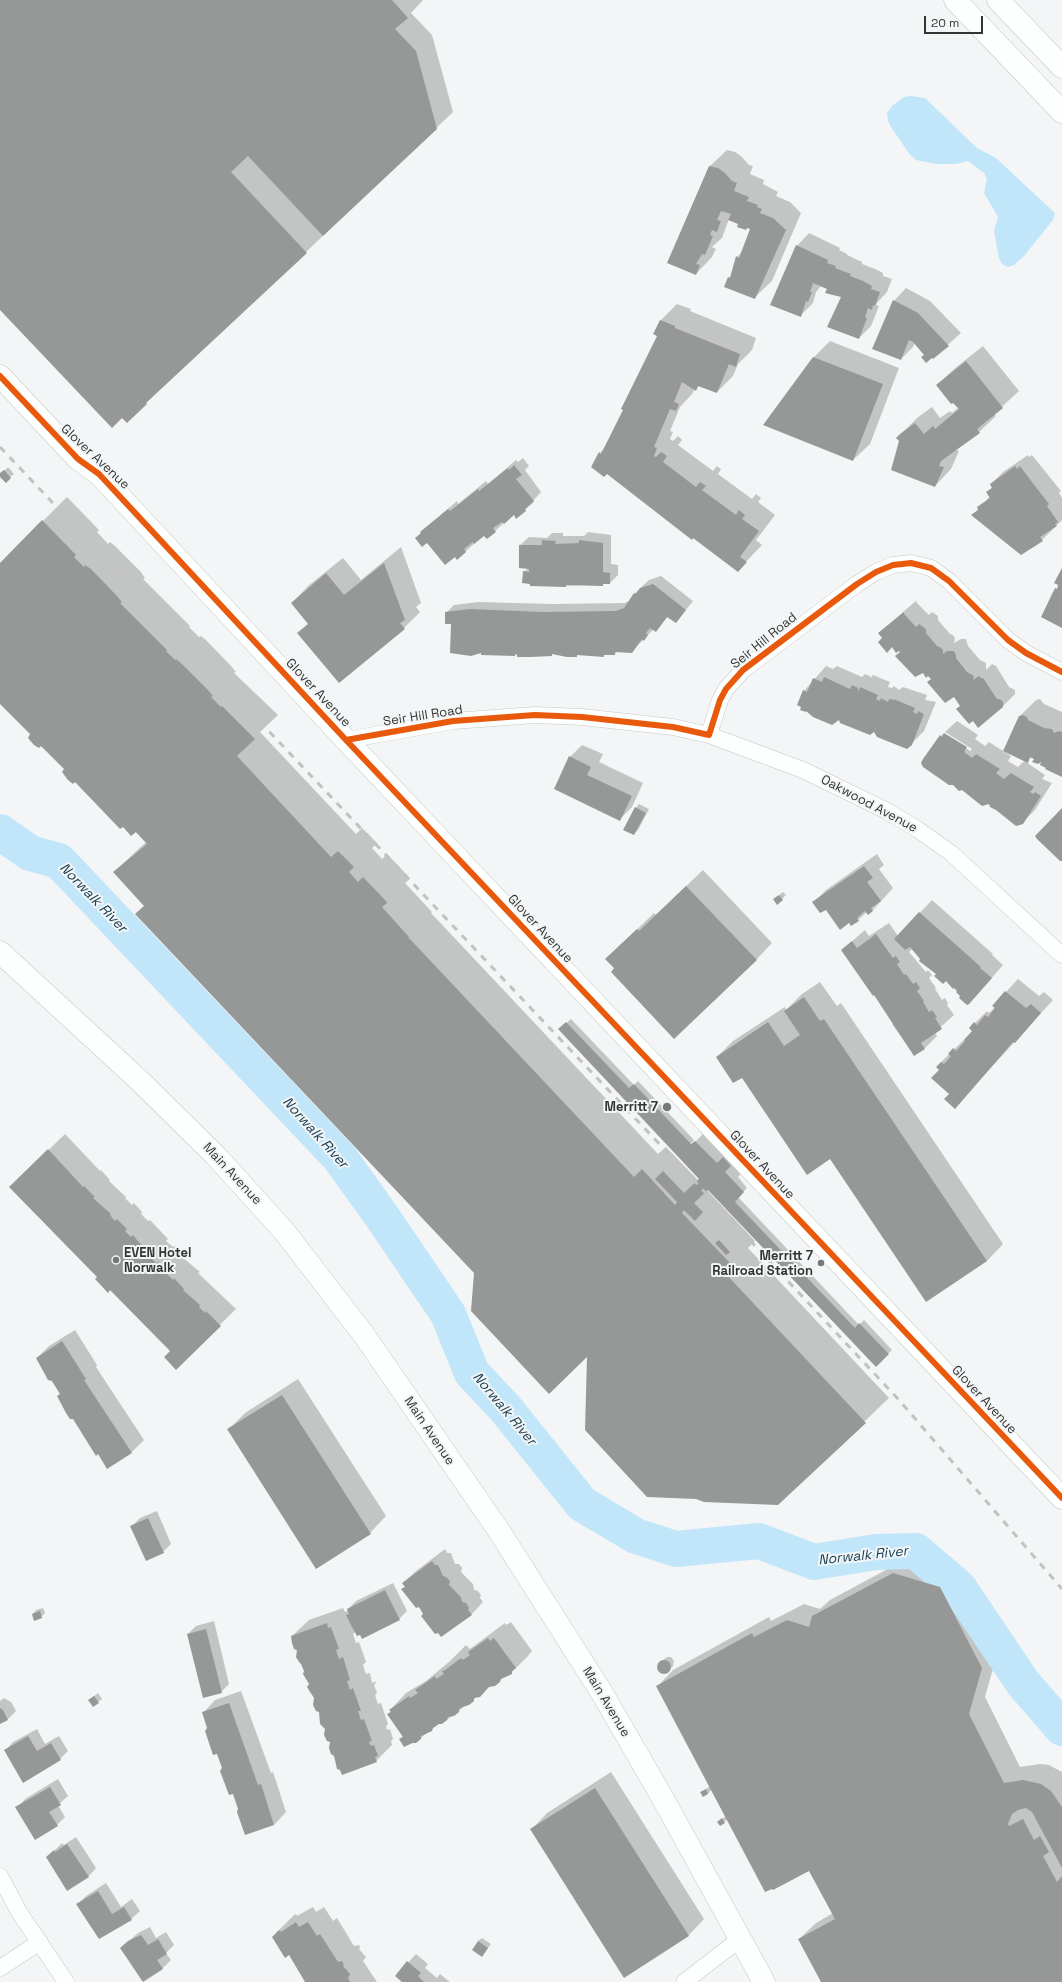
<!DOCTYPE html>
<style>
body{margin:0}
#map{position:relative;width:1062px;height:1982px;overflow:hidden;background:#f4f5f6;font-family:"Space Grotesk",sans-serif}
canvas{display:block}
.scale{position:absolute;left:924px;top:16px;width:59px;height:18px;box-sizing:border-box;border:2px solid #343535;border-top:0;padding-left:5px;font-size:12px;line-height:14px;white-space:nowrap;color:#343535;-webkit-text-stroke:3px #f3f5f7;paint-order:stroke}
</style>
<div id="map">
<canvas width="1062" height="1982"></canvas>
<div class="scale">20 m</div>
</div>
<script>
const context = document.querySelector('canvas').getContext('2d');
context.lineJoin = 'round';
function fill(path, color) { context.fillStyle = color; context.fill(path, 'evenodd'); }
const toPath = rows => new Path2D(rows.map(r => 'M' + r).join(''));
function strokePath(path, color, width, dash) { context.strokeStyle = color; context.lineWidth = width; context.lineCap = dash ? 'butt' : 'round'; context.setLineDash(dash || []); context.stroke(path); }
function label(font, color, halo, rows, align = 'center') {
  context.font = font + ' "Space Grotesk",sans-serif'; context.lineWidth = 4; context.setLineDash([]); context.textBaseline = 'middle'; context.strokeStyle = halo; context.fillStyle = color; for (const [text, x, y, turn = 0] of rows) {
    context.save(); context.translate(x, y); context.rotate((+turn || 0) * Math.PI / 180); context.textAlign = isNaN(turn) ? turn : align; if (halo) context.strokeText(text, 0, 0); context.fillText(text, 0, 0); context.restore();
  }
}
fill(toPath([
 [911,96,925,98,977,148,996,158,1055,213,1053,220,1024,256,1014,265,1008,267,1002,264,999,258,994,231,998,217,984,193,987,179,984,173,968,161,956,164,936,164,916,160,910,155,891,127,888,121,887,113,892,106,904,97]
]), '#c2e6f9');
fill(toPath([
 [0,0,423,0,411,13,432,35,453,112,306,252,162,386,127,422,0,308],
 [727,150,735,152,741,156,749,165,753,166,750,174,764,180,763,184,778,192,776,196,790,202,801,213,772,281,755,297,729,278,732,275,737,257,742,252,751,229,729,219,722,238,712,247,716,249,712,257,696,274,668,263,710,166],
 [809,233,840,248,839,250,847,254,847,255,862,262,862,264,875,269,883,273,883,276,892,279,887,292,877,303,876,305,879,306,871,326,859,338,842,296,828,288,821,286,816,292,813,303,801,315,797,246],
 [906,288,930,301,961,333,933,358,925,354,915,342,913,347,901,359,894,301],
 [677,304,691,309,690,311,756,338,752,350,738,364,733,376,717,392,700,385,696,389,695,388,692,394,680,407,670,431,673,432,670,439,673,441,678,436,682,440,678,445,713,471,717,466,721,469,718,474,752,499,756,494,761,498,758,502,775,515,756,540,762,545,738,570,600,453,606,446,659,335,661,320],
 [830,341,899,368,870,444,853,460,814,357],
 [983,346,1019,391,994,414,996,416,979,432,955,449,959,451,951,469,935,486,897,438,917,418,932,407,940,418,950,411,952,413,959,407,937,385,954,369],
 [1028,455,1029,457,1032,455,1061,491,1059,493,1062,498,1062,520,1042,540,973,515,990,496,987,492,993,487,991,484,1003,472],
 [523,458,529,466,525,470,541,492,533,501,534,502,517,517,514,514,495,531,484,535,457,559,421,532,457,501,458,504,486,481,488,484,516,460,518,462],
 [8,467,14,474,10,477,0,475],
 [67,497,99,530,97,532,108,544,110,542,115,546,140,571,145,578,143,579,190,626,189,627,199,637,201,636,206,640,231,666,236,672,234,673,278,715,260,732,356,834,362,828,377,843,372,848,382,859,387,854,408,876,410,879,405,883,432,912,431,913,658,1154,666,1147,698,1180,700,1179,560,1029,571,1019,634,1085,638,1081,694,1140,689,1145,691,1146,708,1129,746,1169,738,1177,747,1188,738,1197,859,1325,864,1320,892,1350,876,1365,708,1188,707,1190,755,1241,748,1248,889,1398,778,1504,588,1354,475,1273,114,872,146,842,0,702,0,564],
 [588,532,611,535,611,564,618,565,618,575,610,583,566,586,524,572,528,568,520,545,529,537,547,538,552,533,563,533,563,536,584,536],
 [401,547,421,603,416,607,420,612,404,628,299,633,309,623,292,603,308,586,343,558,361,580],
 [661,576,693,601,676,622,668,616,656,631,654,629,631,652,617,651,615,654,605,654,603,656,553,653,516,654,514,655,482,651,452,623,446,613,454,605,478,602,552,604,625,603,629,601,635,593,649,580],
 [917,600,916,602,929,615,932,612,938,616,938,620,950,634,953,635,955,638,954,643,961,639,966,639,968,646,980,660,986,663,986,670,992,664,996,666,1009,687,1015,690,1015,694,1003,706,961,705,954,696,923,672,879,633],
 [826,666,833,669,837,666,862,677,865,674,870,676,870,678,873,675,890,682,888,687,892,688,894,686,899,690,903,687,927,695,925,700,936,702,924,731,911,744,839,718,804,691],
 [1040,699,1044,704,1062,712,1062,776,1044,758,1032,757,1026,762,1045,775,1042,779,1052,783,1035,810,1022,823,941,736,944,733,944,734,970,751,972,749,945,732,957,721,978,735,975,739,985,746,989,742,1011,756,1008,761,1018,767,1025,760,1020,716,1036,700],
 [582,745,603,754,599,762,643,783,632,807,619,820,570,757],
 [639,804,649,809,638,830,634,834,636,808],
 [877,854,884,865,879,869,893,888,873,910,868,913,867,912,858,920,849,921,814,902,826,890],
 [703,870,772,943,756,960,616,968,623,943,654,913,656,915],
 [783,892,786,895,778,903,778,896],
 [932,900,993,954,992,955,1003,965,969,1004,959,991,922,959,912,949,909,952,926,972,928,970,932,975,929,978,936,988,935,989,942,1000,945,998,948,1003,947,1005,954,1015,935,1032,937,1036,925,1048,914,1055,892,1024,894,1022,842,950,865,930,869,936,889,923,898,936],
 [1018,979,1039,996,1044,992,1053,1000,955,1107,940,1070,941,1062,973,1031,975,1023,987,1011,989,1013,995,1007,1006,992],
 [820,982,837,1006,841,1003,1003,1244,987,1261,927,1301,831,1158,742,1076,717,1057,733,1041,785,1007,786,1010,802,994],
 [65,1134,100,1171,101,1170,110,1180,109,1181,126,1197,125,1198,132,1205,134,1203,142,1212,141,1214,148,1221,150,1220,168,1239,166,1241,173,1247,175,1246,184,1255,182,1257,200,1272,198,1273,236,1309,176,1368,171,1351,99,1277,27,1171],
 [75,1330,97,1365,96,1367,144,1440,132,1452,108,1467,37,1358,49,1346],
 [298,1379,386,1516,370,1533,228,1430,245,1413],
 [157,1511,171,1544,163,1552,131,1527,140,1518],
 [445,1549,447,1553,451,1553,455,1564,459,1564,462,1568,461,1572,473,1584,474,1590,478,1591,481,1595,480,1598,483,1602,471,1615,424,1614,403,1583,416,1571],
 [910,1557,956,1571,998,1651,985,1697,1020,1767,1040,1764,1049,1765,1062,1772,1062,1982,822,1982,799,1939,816,1923,833,1913,810,1870,728,1819,724,1822,718,1822,726,1816,712,1789,708,1794,702,1792,710,1786,657,1687,673,1670,769,1617,771,1621,804,1604,820,1609,830,1600],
 [393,1583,407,1611,399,1619,360,1633,356,1631,353,1634,356,1643,359,1642,366,1662,363,1665,366,1674,370,1673,372,1683,377,1681,374,1685,377,1693,375,1695,378,1704,381,1703,388,1724,386,1726,387,1730,390,1729,393,1739,391,1741,392,1745,376,1761,331,1742,313,1694,310,1692,308,1687,310,1684,299,1653,295,1649,292,1636,309,1620,343,1608,345,1612,349,1610,348,1609,356,1601],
 [43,1608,45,1613,41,1617,33,1614,36,1610],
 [214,1621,229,1684,221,1692,188,1634,196,1626],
 [511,1622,532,1651,528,1656,511,1673,503,1677,495,1685,489,1686,473,1700,447,1720,439,1723,416,1742,405,1746,400,1739,403,1736,388,1715,391,1711,390,1710,406,1693,426,1681,450,1661,466,1645,470,1649,505,1623,506,1625],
 [667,1657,671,1657,674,1661,673,1666,665,1673,660,1672,658,1668,659,1663],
 [241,1691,271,1773,273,1772,286,1812,274,1825,239,1809,203,1713,215,1700],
 [98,1693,102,1699,98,1702,89,1700],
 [4,1698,11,1702,16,1711,8,1719,0,1723,0,1701],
 [37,1729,45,1744,59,1736,68,1751,60,1759,5,1751,13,1742],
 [611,1772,704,1919,688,1936,531,1830,547,1813],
 [58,1779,68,1796,58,1805,65,1817,57,1825,17,1808,25,1799],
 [76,1837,96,1868,88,1877,47,1858,62,1843,64,1845],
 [106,1883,121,1907,132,1899,140,1911,131,1919,118,1926,106,1935,78,1904,86,1896],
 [313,1907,316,1912,324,1907,333,1921,337,1918,354,1946,359,1945,360,1948,359,1949,366,1957,363,1961,377,1982,307,1982,277,1932,293,1916,296,1914,297,1916],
 [150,1927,156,1938,166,1932,174,1945,166,1953,171,1960,162,1969,142,1981,121,1948,138,1933],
 [482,1938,491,1944,482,1956,478,1941],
 [416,1954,428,1964,425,1968,437,1978,440,1974,450,1982,404,1982,396,1976]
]), '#0003');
strokePath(toPath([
 [0,832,30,853,59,861,340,1158,383,1218,448,1314,472,1373,505,1408,582,1504,636,1536,676,1549,759,1541,814,1562,876,1552,916,1551,959,1588,1023,1683,1062,1728]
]), '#c2e6f9', 36);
fill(toPath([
 [0,0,392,0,408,18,395,29,416,51,437,129,323,236,248,156,231,172,307,253,146,403,147,404,127,423,122,418,112,428,0,310],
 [709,166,718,168,725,173,732,181,737,183,734,191,749,197,747,201,758,205,757,207,762,209,760,213,773,218,786,230,755,299,724,287,728,277,730,278,736,256,739,258,750,229,747,228,746,230,737,227,738,224,728,220,731,214,721,211,717,220,721,221,717,232,712,230,710,235,713,236,705,255,702,254,696,264,700,265,696,275,667,263],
 [796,245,828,260,827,263,836,266,835,268,851,274,850,276,863,281,872,286,871,289,880,292,875,306,873,305,872,310,868,308,865,317,867,318,859,339,827,327,841,297,825,293,827,289,813,283,810,292,812,292,808,302,806,301,801,317,770,305],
 [893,300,918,313,949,346,933,359,932,358,926,363,921,357,924,355,913,342,909,340,901,360,872,349],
 [660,320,675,326,675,328,740,354,736,367,729,364,717,393,698,386,696,391,682,382,674,402,679,404,676,411,670,409,654,447,657,448,654,456,656,457,661,452,667,456,663,462,696,487,700,482,706,486,702,490,736,515,739,510,745,515,742,519,759,531,740,557,747,562,738,572,693,538,692,540,607,474,604,477,591,467,599,452,601,454,623,410,621,409,657,336,653,334],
 [813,357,883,384,853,461,763,425],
 [966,361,1003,408,977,429,980,433,941,461,939,466,944,467,935,487,891,470,899,441,896,438,900,434,915,423,924,434,933,426,935,429,959,409,953,403,951,404,936,385],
 [514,465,522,475,516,479,534,501,525,509,526,511,516,519,514,515,504,524,502,522,493,528,496,532,487,539,484,536,474,544,473,542,464,549,466,552,457,560,455,557,445,565,427,543,422,547,415,538,421,533,420,532,448,509,450,511,478,489,479,491,508,468,509,470],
 [1015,466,1017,469,1020,466,1032,482,1049,504,1047,506,1058,522,1055,524,1057,526,1040,537,1043,541,1021,555,971,515,978,510,977,507,990,498,986,492,992,488,990,484],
 [4,470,11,478,6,483,0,477,0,473],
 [42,520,76,555,74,557,84,567,85,565,91,569,116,595,122,602,120,603,167,650,166,651,175,660,176,659,182,664,208,690,213,696,211,697,221,707,222,706,255,739,237,756,331,857,338,851,354,867,349,872,358,882,363,877,385,900,387,903,382,907,409,937,408,937,634,1177,642,1169,675,1205,677,1202,655,1179,663,1171,684,1193,699,1179,558,1029,566,1022,629,1088,634,1084,691,1144,695,1141,717,1163,723,1157,731,1166,725,1172,744,1192,735,1202,855,1328,859,1323,889,1354,876,1367,708,1190,694,1203,703,1212,695,1221,684,1210,682,1213,732,1265,724,1272,866,1423,778,1505,704,1502,696,1499,647,1497,585,1430,587,1357,549,1394,471,1311,474,1273,135,914,144,906,113,872,147,844,136,832,131,836,123,827,120,829,75,782,73,784,68,780,62,772,64,769,41,746,39,748,34,745,28,738,30,734,0,704,0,563],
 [542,540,556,541,555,544,579,543,579,540,603,543,603,572,610,573,610,584,603,584,603,586,566,585,566,587,530,586,530,584,522,583,523,571,529,572,529,569,519,568,519,545,542,545],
 [384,563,405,620,400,623,405,629,339,683,297,633,308,624,291,603,326,573,344,595],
 [1062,568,1062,628,1041,617,1055,588,1057,589,1058,585,1054,583],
 [653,584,686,610,676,623,667,617,656,632,650,628,646,633,648,635,644,641,642,639,632,653,615,652,615,655,604,655,604,657,577,655,577,657,567,657,552,654,552,656,531,657,517,657,517,655,515,654,515,656,481,655,481,653,471,656,450,653,451,624,445,624,445,612,470,609,543,612,616,611,624,608,634,593,636,594,640,588],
 [904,612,904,614,916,627,919,624,926,629,926,633,937,646,940,647,943,650,943,654,947,651,954,651,956,655,956,658,967,672,974,676,973,680,979,676,981,678,983,678,997,699,1000,699,1003,702,1003,707,978,728,973,721,969,724,956,709,960,706,954,697,945,703,927,682,931,679,928,676,926,678,923,673,915,677,895,656,900,652,899,651,896,653,892,647,887,653,878,642,882,638,878,633],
 [824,677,850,689,852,685,858,688,858,692,860,687,878,695,876,699,880,701,881,698,888,702,889,699,896,700,915,708,913,712,917,714,918,711,924,714,912,745,907,749,877,737,874,732,870,735,840,723,839,720,832,725,813,717,806,711,806,712,800,710,801,707,797,705,803,690,807,692,813,678,822,682],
 [1023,715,1027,717,1028,720,1044,728,1052,729,1054,733,1059,731,1062,732,1062,777,1045,769,1046,768,1040,765,1041,762,1038,764,1032,762,1034,759,1030,757,1028,763,1003,751,1019,716],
 [944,733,967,747,964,752,972,758,976,754,1000,769,996,773,1004,779,1011,773,1034,787,1030,792,1033,794,1035,792,1041,796,1023,824,1016,826,996,810,990,807,989,804,982,806,962,790,959,791,953,785,949,785,923,767,921,763,923,759,940,735,942,737],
 [569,756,591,767,587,775,632,796,620,821,554,789],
 [635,807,646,813,634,835,623,830],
 [1062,808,1062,861,1060,861,1037,839,1035,836],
 [864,866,873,878,867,882,881,901,871,908,873,911,868,915,865,911,857,918,859,921,851,926,849,923,840,930,826,910,820,913,812,902],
 [686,886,757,960,674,1039,611,972,614,968,605,959,637,929,639,931],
 [779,895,783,900,777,905,773,899],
 [919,912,981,967,980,968,992,978,969,1004,967,1005,959,998,960,996,956,992,957,991,954,988,953,989,946,981,943,984,934,976,936,974,919,961,920,959,910,947,905,950,894,939],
 [876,934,893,958,896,956,900,962,897,964,904,975,906,974,913,984,916,982,920,988,917,991,924,1001,923,1002,929,1012,932,1010,937,1017,935,1018,942,1029,921,1043,925,1049,914,1056,874,995,873,996,841,950,852,941,857,948],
 [1005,991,1026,1008,1031,1004,1041,1013,1015,1043,1013,1042,955,1109,944,1099,949,1094,931,1078,939,1070,936,1067,941,1062,944,1064,951,1056,948,1054,953,1048,956,1051,965,1041,964,1040,972,1031,969,1028,974,1022,977,1025,985,1015,988,1017,995,1008,992,1006],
 [804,997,820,1021,824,1019,987,1261,926,1302,830,1159,807,1175,742,1078,733,1083,716,1057,768,1022,784,1046,800,1035,784,1011],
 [48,1149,83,1187,84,1186,95,1197,93,1198,111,1214,110,1215,115,1221,117,1219,127,1229,125,1231,131,1237,133,1235,137,1240,152,1256,151,1258,156,1263,158,1262,168,1272,167,1274,173,1280,174,1278,184,1289,183,1290,200,1305,199,1307,205,1313,206,1311,221,1326,176,1370,164,1357,170,1351,110,1290,108,1293,95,1279,97,1277,9,1187],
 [719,1240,730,1252,726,1255,715,1243],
 [62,1341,86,1379,84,1380,132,1453,107,1469,98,1454,96,1456,73,1419,70,1419,66,1413,57,1396,60,1394,52,1381,48,1380,36,1358],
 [282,1395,371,1534,316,1569,227,1429],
 [148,1518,164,1553,146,1561,130,1526],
 [432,1561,435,1565,438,1565,443,1576,446,1577,450,1581,449,1585,461,1597,462,1602,466,1603,469,1608,468,1610,472,1615,441,1637,438,1633,435,1634,421,1616,423,1614,419,1607,416,1608,401,1589,405,1587,402,1583],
 [893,1573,940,1587,982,1668,969,1714,1004,1783,1023,1780,1041,1784,1051,1791,1062,1807,1062,1868,1032,1812,1026,1808,1018,1810,1012,1814,1008,1824,1009,1826,1023,1819,1034,1840,1040,1836,1049,1852,1043,1856,1057,1882,1062,1876,1062,1982,821,1982,798,1939,835,1919,809,1871,773,1890,772,1889,765,1892,657,1688,656,1686,752,1633,754,1637,787,1620,809,1627,812,1616],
 [385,1590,400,1620,362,1639,360,1635,357,1636,351,1625,346,1615,349,1614,347,1609],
 [40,1611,42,1618,34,1621,32,1614],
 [327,1623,328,1628,331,1627,339,1649,336,1650,339,1659,343,1657,350,1680,347,1681,350,1690,353,1688,361,1711,358,1711,361,1720,364,1719,372,1741,369,1742,371,1746,374,1745,378,1756,375,1757,377,1762,342,1775,340,1770,337,1769,334,1756,331,1754,329,1748,330,1742,327,1741,324,1735,325,1729,320,1724,319,1712,316,1711,313,1705,314,1698,307,1687,309,1684,303,1674,304,1671,301,1664,299,1662,296,1657,297,1650,294,1649,292,1643,291,1636],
 [206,1629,222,1693,203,1698,187,1634],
 [488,1638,490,1641,494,1638,516,1668,512,1671,512,1674,501,1679,500,1682,495,1686,489,1687,480,1697,474,1698,474,1701,469,1705,462,1707,459,1709,459,1712,454,1716,448,1717,447,1720,442,1724,439,1724,433,1728,432,1731,421,1736,421,1739,416,1743,412,1743,404,1747,399,1739,403,1737,387,1714,391,1712,389,1710,409,1696,410,1698,418,1693,415,1690,435,1676,436,1679,444,1674,442,1671,445,1670,461,1658,463,1660,470,1655,468,1652],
 '657 1667a7 7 0 1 1 14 0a7 7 0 1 1-14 0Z',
 [94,1696,99,1703,93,1707,88,1700],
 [229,1703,258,1785,261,1784,274,1825,245,1835,237,1812,238,1809,233,1794,229,1795,220,1771,222,1768,217,1754,213,1755,205,1731,207,1728,202,1712],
 [0,1708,3,1710,8,1720,0,1724],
 [28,1736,37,1751,51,1743,61,1760,23,1783,4,1750],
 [50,1787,61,1805,49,1812,58,1826,35,1840,15,1807],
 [595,1788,689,1936,624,1978,530,1829],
 [706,1789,708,1794,703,1797,700,1792],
 [722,1818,725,1823,720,1826,717,1822],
 [67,1844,89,1877,67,1891,46,1857,54,1850,55,1852],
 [98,1891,112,1914,124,1907,132,1920,99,1939,76,1904],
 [296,1922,299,1927,308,1922,317,1936,320,1934,338,1962,342,1961,344,1965,343,1966,350,1974,348,1978,350,1982,305,1982,289,1955,285,1958,272,1937,279,1930,281,1932],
 [141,1935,148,1945,158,1939,167,1954,157,1960,163,1969,143,1982,120,1948,128,1941],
 [478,1941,488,1948,482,1957,472,1950],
 [407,1961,421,1973,418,1976,424,1982,402,1982,395,1976]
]), '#969797');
const street = toPath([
 [709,735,803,770,885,810,917,829,951,853,1062,955],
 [346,740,453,721,535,715,582,717,673,727,709,735,720,700,726,689,743,670,857,584,876,572,893,565,911,563,931,568,949,581,1008,640,1026,653,1062,672],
 [0,1876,19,1912,66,1982],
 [0,1968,40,1942],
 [684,1982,740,1939]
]);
const secondary = toPath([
 [0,376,78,459,99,474,346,740,1062,1498]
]);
const primary = toPath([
 [0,952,141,1082,216,1156,284,1231,364,1335,499,1531,602,1693,662,1797,764,1982]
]);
const highway = toPath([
 [955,0,1062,112],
 [998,0,1062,67]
]);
strokePath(street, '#c6c7c7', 17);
strokePath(secondary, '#c6c7c7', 23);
strokePath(primary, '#c6c7c7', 23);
strokePath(highway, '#c6c7c7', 23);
strokePath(street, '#fdfefe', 16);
strokePath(secondary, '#fdfefe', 22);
strokePath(primary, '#fdfefe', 22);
strokePath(highway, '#fdfefe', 22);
strokePath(toPath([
 [0,447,701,1188,899,1400,1062,1589]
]), '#c1c2c2', 3, [7, 7]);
strokePath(toPath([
 [0,376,78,459,99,474,346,740,1062,1498],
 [346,740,453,721,535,715,582,717,673,727,709,735,720,700,726,689,743,670,857,584,876,572,893,565,911,563,931,568,949,581,1008,640,1026,653,1062,672]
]), '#e8590c', 6);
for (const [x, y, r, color] of [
 [667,1107,5,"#777879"],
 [116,1260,4,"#777879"],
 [821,1263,4,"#777879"]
]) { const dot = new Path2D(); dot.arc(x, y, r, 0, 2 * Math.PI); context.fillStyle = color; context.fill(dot); strokePath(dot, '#f3f5f7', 1.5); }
label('13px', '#343535', '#f3f5f7', [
 ["Glover Avenue",95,457,43],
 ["Seir Hill Road",764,641,-39],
 ["Glover Avenue",318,693,47],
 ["Seir Hill Road",423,716,-9],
 ["Oakwood Avenue",869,804,28],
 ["Glover Avenue",540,929,47],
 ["Glover Avenue",762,1165,47],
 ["Main Avenue",232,1174,47],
 ["Glover Avenue",984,1400,47],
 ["Main Avenue",429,1431,56],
 ["Main Avenue",606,1702,59]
]);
label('bold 13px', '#343535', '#f3f5f7', [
 ["Merritt 7",658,1107],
 ["EVEN Hotel",124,1253,"left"],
 ["Norwalk",124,1268,"left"],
 ["Merritt 7",813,1256],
 ["Railroad Station",813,1271]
], 'right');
label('italic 14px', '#153d50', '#f3f5f7', [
 ["Norwalk River",93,898,46],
 ["Norwalk River",315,1133,48],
 ["Norwalk River",504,1409,50],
 ["Norwalk River",863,1556,-6]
]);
</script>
